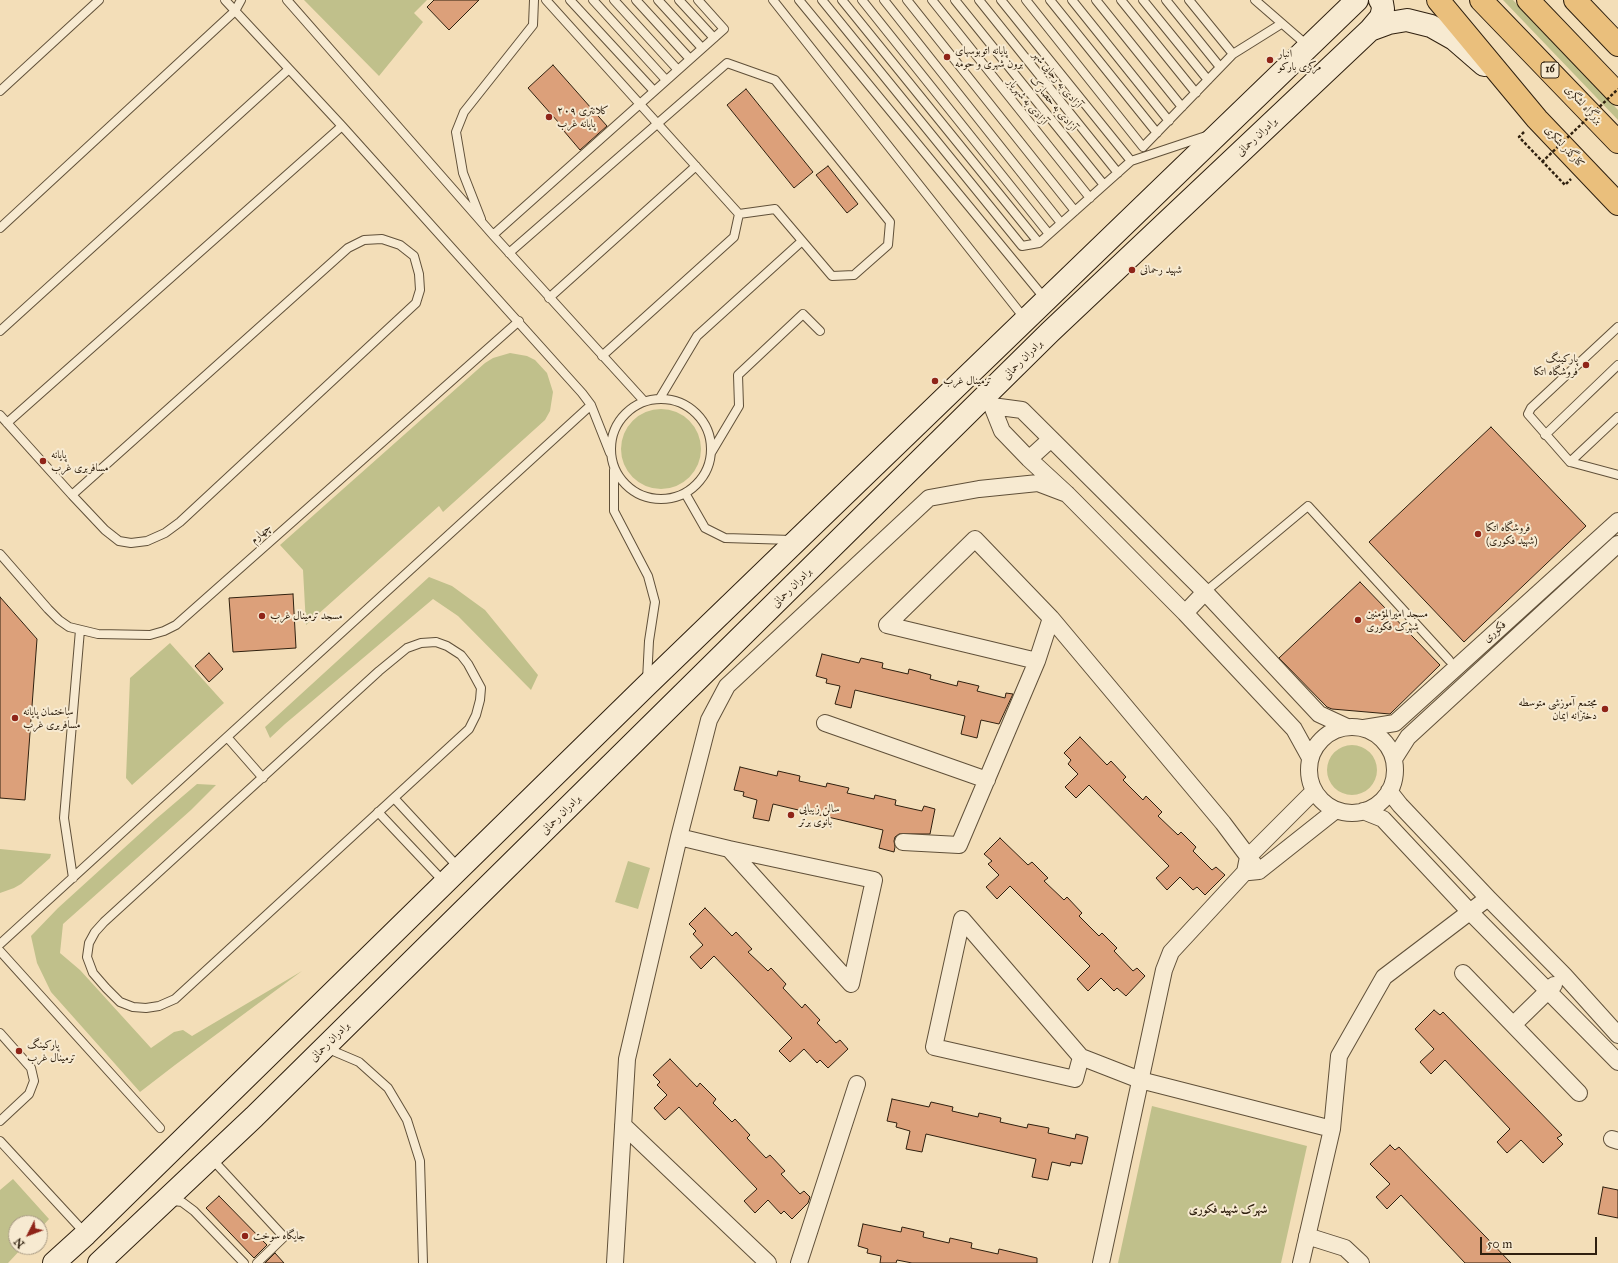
<!DOCTYPE html>
<meta charset="utf-8">
<style>
body{margin:0}
#map{position:relative;width:1618px;height:1263px;overflow:hidden;background:#f3deb8;font-family:"IM FELL Great Primer",serif}
canvas{display:block}
.north{position:absolute;left:8px;top:1215px;width:40px;height:40px;box-sizing:border-box;background:#f7ead1;border:1px solid #a79983;border-radius:50%;rotate:228deg;font-size:11px;font-weight:700;line-height:16px;text-align:center;color:#2f200f}
.north::after{content:'';display:block;margin:auto;width:14px;height:18px;background:#8f2418;clip-path:polygon(50% 0,100% 100%,50% 72%,0 100%)}
.scale{position:absolute;left:1480px;top:1237px;width:117px;height:18px;box-sizing:border-box;border:2px solid #2f200f;border-top:0;padding-left:5px;font-size:12px;line-height:14px;white-space:nowrap;color:#2f200f;-webkit-text-stroke:3px #f7ead1;paint-order:stroke}
</style>
<div id="map">
<canvas width="1618" height="1263"></canvas>
<div class="north">N</div>
<div class="scale">50 m</div>
</div>
<script>
const context = document.querySelector('canvas').getContext('2d');
context.lineJoin = 'round';
function fill(path, color) { context.fillStyle = color; context.fill(path, 'evenodd'); }
const toPath = rows => new Path2D(rows.map(r => 'M' + r).join(''));
function strokePath(path, color, width, dash) { context.strokeStyle = color; context.lineWidth = width; context.lineCap = dash ? 'butt' : 'round'; context.setLineDash(dash || []); context.stroke(path); }
function label(font, color, halo, rows, align = 'center') {
  context.font = font + ' "IM FELL Great Primer",Amiri,serif'; context.lineWidth = 4; context.setLineDash([]); context.textBaseline = 'middle'; context.strokeStyle = halo; context.fillStyle = color; for (const [text, x, y, turn = 0] of rows) {
    context.save(); context.translate(x, y); context.rotate((+turn || 0) * Math.PI / 180); context.textAlign = isNaN(turn) ? turn : align; if (halo) context.strokeText(text, 0, 0); context.fillText(text, 0, 0); context.restore();
  }
}
fill(toPath([
 [304,0,427,0,414,13,423,22,379,76],
 [1503,0,1513,0,1618,110,1618,120],
 [510,353,527,356,535,360,547,373,553,392,550,411,545,420,443,512,439,506,306,625,303,570,280,545,485,363,493,358],
 '621 449a40 40 0 1 1 80 0a40 40 0 1 1-80 0Z',
 [429,577,452,586,485,610,538,675,531,690,458,616,433,599,285,724,270,738,265,727],
 [170,643,224,703,132,785,126,778,130,678],
 '1327 770a25 25 0 1 1 50 0a25 25 0 1 1-50 0Z',
 [197,784,216,785,191,810,63,924,60,953,80,970,151,1048,174,1032,183,1030,192,1036,302,971,175,1065,140,1092,51,992,37,963,31,936,58,908,156,819],
 [0,849,51,854,50,858,21,884,14,888,0,893],
 [628,861,650,868,638,909,615,902],
 [1152,1106,1307,1146,1281,1263,1118,1263],
 [13,1179,49,1219,40,1229,40,1223,16,1223,16,1247,23,1247,8,1263,0,1263,0,1190]
]), '#c0c08b');
const building = toPath([
 [434,0,479,0,449,30,427,7,434,0],
 [553,65,607,126,580,150,558,124,559,123,528,88,553,65],
 [746,89,813,172,794,188,727,105,746,89],
 [828,166,858,204,847,213,816,175,828,166],
 [1491,427,1586,526,1464,642,1369,542,1491,427],
 [1360,582,1440,665,1390,714,1332,709,1327,707,1279,658,1360,582],
 [293,594,296,648,233,652,229,598,293,594],
 [0,597,37,639,25,800,0,798,0,597],
 [209,653,223,669,209,682,195,666,209,653],
 [822,654,859,663,861,658,883,663,882,668,908,674,909,669,931,675,930,679,957,686,958,681,979,686,977,691,1005,698,1006,693,1013,694,999,724,981,720,977,738,961,734,965,716,855,690,851,708,835,704,840,686,826,683,827,679,816,676,822,654],
 [1080,737,1107,765,1111,761,1126,777,1123,780,1143,800,1146,796,1162,812,1158,816,1178,835,1181,832,1196,847,1193,851,1212,870,1216,867,1225,875,1205,895,1197,887,1193,890,1180,877,1167,890,1156,878,1169,866,1089,785,1076,798,1065,787,1078,774,1068,764,1071,760,1064,753,1080,737],
 [740,767,777,776,778,771,800,776,799,781,826,787,827,783,849,788,847,793,874,799,875,795,896,800,895,805,922,811,924,806,935,809,930,834,899,834,895,837,894,841,895,847,894,852,879,848,883,830,773,804,769,821,753,818,757,800,743,796,744,792,734,790,740,767],
 [1000,838,1028,865,1032,862,1048,878,1044,881,1064,900,1067,897,1082,913,1079,916,1099,936,1102,933,1117,948,1114,951,1133,971,1137,968,1145,976,1126,996,1117,988,1114,991,1101,978,1088,991,1077,979,1090,966,1010,886,997,899,986,887,999,875,988,864,992,861,984,854,1000,838],
 [705,908,732,936,736,932,752,949,748,952,768,971,771,968,786,984,783,988,802,1008,805,1004,820,1020,817,1023,836,1043,840,1040,848,1049,828,1068,820,1060,817,1063,804,1049,790,1062,779,1051,792,1038,714,956,701,969,690,957,703,945,693,934,696,931,689,924,705,908],
 [1434,1010,1440,1015,1443,1012,1562,1135,1557,1138,1563,1144,1543,1163,1521,1140,1507,1153,1497,1142,1510,1129,1445,1060,1431,1074,1420,1062,1434,1049,1415,1029,1434,1010],
 [670,1059,697,1087,700,1083,716,1099,713,1103,732,1122,735,1119,750,1135,747,1138,766,1158,770,1155,785,1171,781,1174,800,1194,804,1191,810,1197,808,1203,792,1219,784,1211,781,1214,768,1200,755,1213,744,1201,757,1189,679,1107,665,1120,654,1108,667,1095,657,1085,660,1082,653,1075,670,1059],
 [892,1099,929,1107,931,1102,953,1107,952,1111,978,1117,979,1113,1001,1118,1000,1122,1027,1128,1028,1124,1049,1128,1048,1133,1075,1139,1076,1134,1088,1137,1082,1164,1071,1162,1070,1166,1052,1162,1048,1180,1032,1177,1036,1159,926,1134,922,1152,906,1149,910,1131,896,1127,897,1123,887,1121,892,1099],
 [1390,1145,1395,1150,1399,1147,1511,1263,1465,1263,1401,1195,1387,1209,1376,1197,1390,1184,1370,1164,1390,1145],
 [1603,1187,1618,1190,1618,1218,1598,1214,1603,1187],
 [219,1196,267,1245,254,1258,206,1208,219,1196],
 [863,1224,901,1232,902,1227,924,1232,923,1237,949,1243,950,1238,972,1243,971,1248,998,1254,999,1249,1037,1258,1037,1263,912,1263,897,1260,896,1263,880,1263,881,1256,867,1253,868,1249,858,1246,863,1224],
 [275,1253,284,1263,265,1263,275,1253]
]);
fill(building, '#dca07a');
strokePath(building, '#2f200f', 1);
const lane = toPath([
 [225,0,342,126,582,393,591,405,610,453],
 [287,0,493,235,644,401],
 [546,0,739,214],
 [570,0,654,91],
 [593,0,666,80],
 [614,0,678,70],
 [636,0,690,59],
 [658,0,702,48],
 [679,0,714,38],
 [773,0,1025,319],
 [799,0,1046,300],
 [822,0,1022,246,1039,243,1131,161,1206,136],
 [842,0,1039,243],
 [862,0,1049,234],
 [884,0,1061,223],
 [907,0,1075,211],
 [932,0,1090,198],
 [955,0,1104,185],
 [979,0,1118,173],
 [1001,0,1131,161],
 [1026,0,1143,147,1233,54,1281,24],
 [1050,0,1157,133],
 [1072,0,1169,121],
 [1096,0,1182,107],
 [1121,0,1196,93],
 [1143,0,1208,80],
 [1166,0,1220,67],
 [1189,0,1233,54],
 [1255,0,1308,46],
 [0,91,99,0],
 [481,219,463,173,456,132,464,112,533,25,534,0],
 [0,228,235,11,241,0],
 [493,235,724,29,698,0],
 [509,253,727,63,775,80,890,222,888,245,854,275,832,276,775,209,739,214],
 [549,298,696,166],
 [1618,327,1531,408,1528,414,1570,462,1618,475],
 [0,331,289,69],
 [602,356,734,237,739,214],
 [660,398,697,336,802,241],
 '611 449a50 50 0 1 1 100 0a50 50 0 1 1-100 0Z',
 [0,415,72,495,105,530,119,541,131,543,147,541,165,533,180,522,416,303,420,290,419,274,414,256,400,245,382,239,364,240,348,248,72,495],
 [7,423,342,126],
 [1545,435,1618,365],
 [711,453,739,406,738,375,803,314,820,331],
 [1570,462,1618,417],
 [614,470,614,511,648,576,655,602,649,641,647,680],
 [685,493,705,528,725,538,792,540],
 [0,554,48,609,59,620,69,627,98,634,150,635,164,631,176,625,519,321],
 [1205,592,1308,506,1449,660],
 [436,642,447,646,461,655,468,664,481,688,480,700,476,715,469,729,175,999,159,1006,146,1008,133,1007,120,1002,106,988,93,973,87,957,89,943,95,932,104,922,379,671,407,648,421,643,436,642],
 [227,737,263,778],
 [394,798,459,868],
 [378,812,445,883],
 [73,878,64,818,80,630],
 [0,944,591,405],
 [0,951,160,1128],
 [0,1033,31,1068,34,1081,29,1094,0,1121],
 [326,1048,359,1062,388,1088,407,1120,420,1161,423,1263],
 [0,1141,85,1233],
 [211,1158,284,1237,257,1263],
 [170,1202,173,1201,182,1202,194,1211,244,1263]
]);
const street = toPath([
 [985,397,992,406,1002,431,1029,459,1067,494,1185,613,1294,729,1310,758],
 [992,406,1022,410,1205,592,1319,714,1347,727],
 [1029,459,1051,439],
 [1185,613,1205,592],
 [1037,661,887,625,975,539,1051,618,1223,823,1259,871],
 [825,723,987,780],
 '1309 770a43 43 0 1 1 86 0a43 43 0 1 1-86 0Z',
 [1364,728,1395,723,1618,521],
 [1394,759,1408,737,1618,544],
 [1389,791,1400,805,1488,898,1564,975,1618,1035],
 [1363,811,1383,819,1470,912,1618,1062],
 [679,837,729,849],
 [903,842,959,845,1037,661,1051,618],
 [729,849,874,880,851,984,729,849],
 [1249,872,1259,871,1336,810],
 [1463,973,1579,1093],
 [1514,1024,1554,985],
 [1081,1057,1075,1079,934,1047,962,919,1081,1057,1140,1080,1332,1129],
 [623,1125,768,1263],
 [1612,1139,1618,1141],
 [1307,1236,1345,1248,1361,1263],
 [615,1263,627,1059,679,837,709,720,727,686,929,498,979,489,1038,483,1067,494],
 [799,1263,857,1084],
 [1101,1263,1164,970,1171,952,1245,872,1248,857,1314,791],
 [1301,1263,1332,1129,1339,1056,1384,977,1488,898]
]);
const secondary = toPath([
 [1370,30,1381,17,1383,9,1382,3,1380,0],
 [54,1263,86,1234,647,685,1357,0],
 [99,1263,254,1117,1050,332,1370,30,1389,23,1407,20,1431,26,1454,39,1484,65]
]);
const primary = toPath([
 [1438,0,1537,119,1618,204]
]);
const highway = toPath([
 [1481,0,1618,142],
 [1528,0,1618,94],
 [1575,0,1618,45]
]);
strokePath(lane, '#605039', 10);
strokePath(street, '#605039', 18);
strokePath(secondary, '#2f200f', 24);
strokePath(primary, '#2f200f', 24);
strokePath(highway, '#2f200f', 24);
strokePath(toPath([
 [1524,132,1519,137,1565,185,1571,179]
]), '#2f200f', 2.5, [3, 2]);
strokePath(lane, '#f7ead1', 8);
strokePath(street, '#f7ead1', 16);
strokePath(secondary, '#f7ead1', 22);
strokePath(primary, '#eabf7c', 22);
strokePath(highway, '#eabf7c', 22);
strokePath(toPath([
 [1542,162,1618,89]
]), '#2f200f', 2.5, [3, 2]);
for (const [x, y, r, color] of [
 [947,57,4,"#8f2418"],
 [1270,60,4,"#8f2418"],
 [549,117,4,"#8f2418"],
 [1132,270,4,"#8f2418"],
 [1586,365,4,"#8f2418"],
 [935,381,4,"#8f2418"],
 [43,461,4,"#8f2418"],
 [1478,534,4,"#8f2418"],
 [262,616,4,"#8f2418"],
 [1358,620,4,"#8f2418"],
 [1605,709,4,"#8f2418"],
 [15,718,4,"#8f2418"],
 [791,815,4,"#8f2418"],
 [19,1051,4,"#8f2418"],
 [245,1236,4,"#8f2418"]
]) { const dot = new Path2D(); dot.arc(x, y, r, 0, 2 * Math.PI); context.fillStyle = color; context.fill(dot); strokePath(dot, '#f7ead1', 1.5); }
for (const [x, y, w] of [
 [1550,70,18]
]) { const box = new Path2D(); box.roundRect(x - w / 2, y - 8, w, 16, 3); context.fillStyle = '#f7ead1'; context.fill(box); strokePath(box, '#2f200f', 1); }
label('bold 10px', '#2f200f', null, [
 ["16",1550,70]
]);
label('11px', '#2f200f', '#f7ead1', [
 ["پایانه اتوبوسهای",955,51],
 ["برون شهری و حومه",955,64],
 ["انبار",1278,54],
 ["مرکزی بارکو",1278,67],
 ["کلانتری ۲۰۹",557,111],
 ["پایانه غرب",557,124],
 ["شهید رحمانی",1140,270],
 ["پارکینگ",1578,359,"right"],
 ["فروشگاه اتکا",1578,372,"right"],
 ["ترمینال غرب",943,381],
 ["پایانه",51,455],
 ["مسافربری غرب",51,468],
 ["فروشگاه اتکا",1486,528],
 ["(شهید فکوری)",1486,541],
 ["مسجد امیرالمؤمنین",1366,614],
 ["شهرک فکوری",1366,627],
 ["مسجد ترمینال غرب",270,616],
 ["مجتمع آموزشی متوسطه",1597,703,"right"],
 ["دخترانه ایمان",1597,716,"right"],
 ["ساختمان پایانه",23,712],
 ["مسافربری غرب",23,725],
 ["سالن زیبایی",799,809],
 ["بانوی برتر",799,822],
 ["پارکینگ",27,1045],
 ["ترمینال غرب",27,1058],
 ["جایگاه سوخت",253,1236]
], 'left');
label('11px', '#2f200f', '#f7ead1', [
 ["آزادی به رجایی شهر",1057,80,51],
 ["آزادی به شهریار",1027,102,51],
 ["آزادی به حصارک",1053,104,51],
 ["بزرگراه لشگری",1583,105,46],
 ["برادران رحمانی",1257,137,-43],
 ["کنارگذر لشکری",1564,147,47],
 ["برادران رحمانی",1023,360,-45],
 ["چهارم",261,534,-41],
 ["برادران رحمانی",792,588,-45],
 ["فکوری",1495,632,-42],
 ["برادران رحمانی",561,815,-45],
 ["برادران رحمانی",330,1042,-45]
]);
label('bold 12px', '#2f200f', '#f7ead1', [
 ["شهرک شهید فکوری",1228,1210]
]);
</script>
